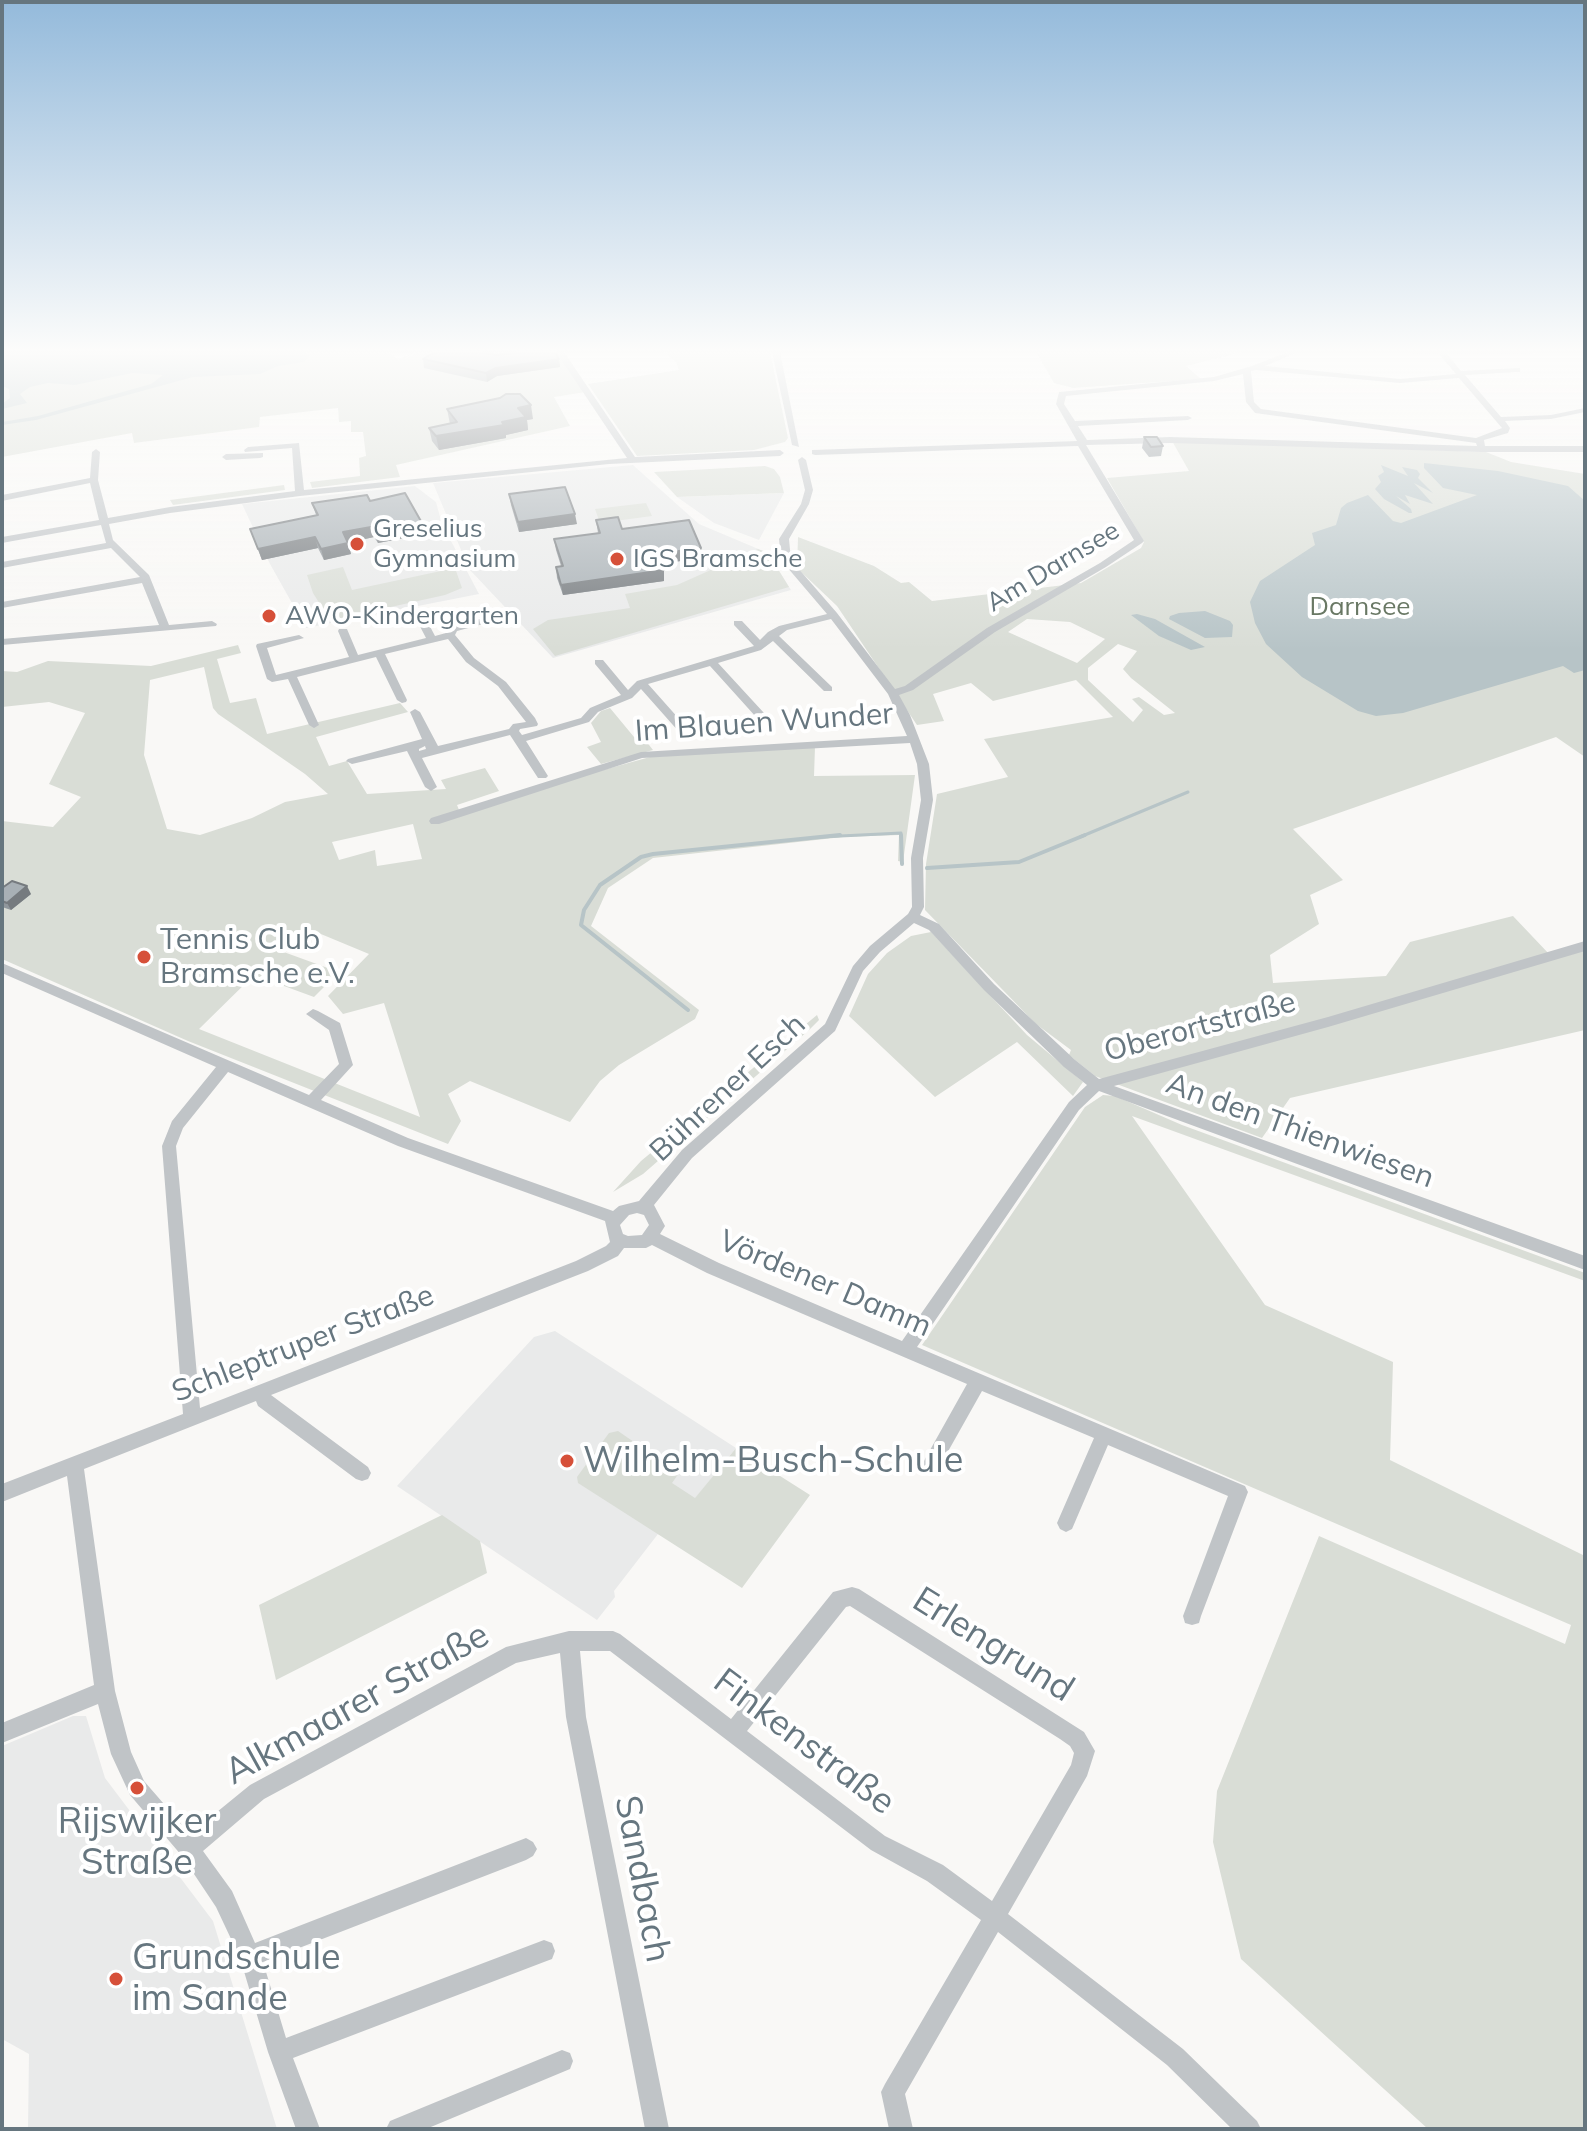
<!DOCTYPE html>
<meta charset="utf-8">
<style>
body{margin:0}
#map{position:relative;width:1587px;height:2131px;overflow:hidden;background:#f9f8f6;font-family:Mulish,sans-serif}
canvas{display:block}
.frame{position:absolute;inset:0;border:4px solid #66767f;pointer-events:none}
</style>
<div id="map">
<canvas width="1587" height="2131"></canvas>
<div class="frame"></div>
</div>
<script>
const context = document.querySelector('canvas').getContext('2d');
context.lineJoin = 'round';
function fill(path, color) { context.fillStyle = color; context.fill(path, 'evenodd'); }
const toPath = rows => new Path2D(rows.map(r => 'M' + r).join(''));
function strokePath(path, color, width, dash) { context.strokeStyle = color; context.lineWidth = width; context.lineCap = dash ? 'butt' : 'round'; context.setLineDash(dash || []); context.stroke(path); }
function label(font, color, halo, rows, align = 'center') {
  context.font = font + ' Mulish,sans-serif'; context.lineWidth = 8; context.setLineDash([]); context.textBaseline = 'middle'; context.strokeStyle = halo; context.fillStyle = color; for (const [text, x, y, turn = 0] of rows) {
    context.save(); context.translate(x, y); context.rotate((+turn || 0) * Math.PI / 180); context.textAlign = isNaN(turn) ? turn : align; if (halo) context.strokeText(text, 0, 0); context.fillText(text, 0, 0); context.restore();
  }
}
fill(toPath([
 [633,465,699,524,768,553,791,590,553,658,469,569,433,483],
 [415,486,436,502,442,524,479,594,306,628,270,564,242,504],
 [784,493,759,540,714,523,677,497],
 [555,1331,736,1448,664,1537,658,1534,614,1591,615,1597,597,1620,397,1486,534,1337],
 [73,1716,86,1716,105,1778,213,1921,277,2129,28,2129,29,2054,2,2039,2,1746]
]), '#e9eaea');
fill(toPath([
 [2,352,389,352,398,360,415,352,401,361,418,352,557,352,586,392,554,397,570,426,396,465,400,477,312,488,310,482,360,476,359,458,366,456,363,432,351,432,351,421,339,422,338,408,260,417,259,427,134,443,132,433,2,457],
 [664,352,770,352,788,438,785,442,754,450,637,456,588,384,679,370,676,362],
 [1036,352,1242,352,1186,366,1201,379,1073,388,1054,383],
 [1172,441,1486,452,1511,462,1585,474,1585,757,1556,737,1293,829,1343,880,1310,895,1319,924,1270,955,1273,983,1386,976,1410,942,1513,916,1550,955,1585,945,1585,1030,1290,1098,1262,1138,1095,1076,1069,1055,1071,1050,1036,1024,925,910,926,864,937,794,1008,777,984,739,1113,717,1076,680,993,701,971,683,933,694,944,721,917,725,837,606,797,568,798,537,874,566,901,583,909,582,932,601,1081,583,1141,548,1144,542,1107,478,1189,471],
 [1027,619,1070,622,1105,639,1077,663,1008,632],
 [1118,644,1137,651,1123,669,1131,678,1175,713,1164,715,1139,697,1132,699,1143,710,1133,722,1088,680,1088,668],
 [765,466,774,469,780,477,784,493,677,497,654,472],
 [284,485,285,490,173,505,170,500],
 [646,503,652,516,600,523,595,509],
 [758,549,768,553,789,587,555,656,533,629,548,620,630,608,625,594,677,585],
 [343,567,352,590,455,568,462,588,445,595,341,618,328,617,313,593,307,575],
 [238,645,241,653,217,659,230,703,256,698,267,734,400,703,408,712,316,737,329,766,347,761,367,794,446,789,441,780,485,768,499,791,457,805,459,810,650,757,815,747,814,776,915,775,903,862,898,861,899,835,843,837,653,858,608,888,591,926,699,1010,695,1019,619,1065,600,1081,570,1122,470,1081,448,1094,461,1121,448,1144,188,1041,2,959,2,821,53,827,81,797,49,784,85,713,49,702,2,707,2,671,17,672,48,661,151,666],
 [204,667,213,708,218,714,305,774,328,794,285,802,252,818,200,835,167,829,144,755,150,680],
 [413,824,422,859,377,866,375,850,339,860,332,842],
 [304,927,369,954,328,996,343,1014,384,1003,420,1117,199,1029,254,975,314,997,337,974,336,971,281,951],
 [610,708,634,737,642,736,653,750,601,764,587,747,601,742,591,723,601,711],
 [931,932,1027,1035,1083,1082,1073,1096,1017,1042,935,1097,849,1016,868,974,887,953,911,936],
 [817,1015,819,1020,809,1030,643,1174,613,1192,641,1161],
 [1103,1095,1115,1096,1182,1125,1585,1273,1585,1281,1132,1116,1265,1305,1393,1362,1390,1460,1585,1556,1585,2129,1428,2129,1241,1959,1213,1842,1217,1791,1319,1536,1565,1644,1571,1625,922,1345,1085,1107],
 [618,1431,679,1473,672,1483,695,1498,736,1448,810,1495,742,1588,578,1483,577,1477,609,1433],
 [442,1515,480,1541,487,1573,276,1680,259,1605]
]), '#d9ddd6');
fill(toPath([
 [2,352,304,352,310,355,304,362,278,366,260,374,193,377,36,420,2,425,2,422,38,416,151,384,163,375,132,373,75,385,48,383,30,387,20,394,27,403,2,409,2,404,10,398,9,389,2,386],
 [1424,463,1498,471,1568,486,1585,501,1585,670,1574,673,1563,666,1403,713,1376,716,1358,711,1302,677,1266,644,1255,623,1250,602,1260,581,1315,545,1312,533,1336,525,1341,508,1347,503,1368,495,1393,521,1401,523,1477,495,1443,488,1424,468],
 [1381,465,1408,476,1402,467,1417,470,1420,474,1418,478,1433,493,1414,483,1433,504,1405,495,1410,504,1396,496,1411,509,1412,513,1409,513,1384,499,1375,489,1381,482,1378,476,1384,472],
 [1205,611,1230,621,1233,625,1232,637,1205,638,1169,619,1170,616,1179,613],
 [1137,614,1155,619,1205,647,1191,650,1159,636,1131,615]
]), '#b7c4c7');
strokePath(toPath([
 [820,837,901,833,901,837],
 [1080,837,1188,792]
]), '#b7c4c7', 3);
strokePath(toPath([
 [901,835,902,864],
 [927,868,1019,862,1085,835],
 [688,1010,581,925,584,910,600,885,641,857,653,854,840,835]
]), '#b7c4c7', 4);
fill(toPath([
 [556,352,564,352,635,457,780,450,784,453,780,456,609,464,300,496,170,513,109,524,113,540,149,575,169,625,212,621,217,624,216,626,2,645,2,639,159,625,142,583,2,608,2,602,140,577,111,548,2,568,2,562,106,543,101,525,2,543,2,537,99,520,90,483,2,501,2,495,90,478,92,452,96,449,100,452,98,480,108,518,170,507,295,491,292,448,245,452,244,450,248,447,299,443,304,490,627,458,556,352],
 [772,352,780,352,799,447,792,445,772,352],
 [1288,352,1298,352,1265,366,1400,379,1456,374,1439,354,1413,354,1409,352,1537,352,1533,354,1447,354,1461,371,1520,368,1520,372,1517,372,1465,375,1501,417,1551,415,1585,408,1585,412,1551,419,1505,421,1510,428,1508,433,1484,440,1485,446,1585,446,1585,452,1481,452,1170,443,1086,445,1144,541,1142,543,1106,567,995,632,913,690,899,695,910,715,929,764,933,800,923,858,924,907,920,915,939,924,994,984,1074,1059,1099,1079,1328,1017,1585,941,1585,951,1328,1027,1114,1086,1585,1256,1585,1270,1099,1091,1079,1110,917,1347,1245,1486,1248,1492,1201,1616,1199,1623,1192,1625,1185,1623,1183,1616,1228,1496,1108,1445,1072,1529,1066,1532,1060,1529,1057,1523,1094,1438,982,1391,937,1471,931,1473,925,1471,922,1465,925,1459,967,1384,707,1273,652,1245,646,1248,624,1248,618,1256,588,1271,271,1395,368,1467,371,1473,368,1479,362,1481,356,1479,258,1406,256,1401,84,1469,115,1691,131,1752,144,1781,190,1834,250,1785,506,1647,569,1631,613,1631,620,1634,731,1719,833,1592,852,1587,859,1589,1084,1732,1095,1751,1087,1776,1008,1914,1183,2049,1257,2121,1261,2129,1232,2129,1167,2065,998,1932,905,2094,913,2129,889,2129,881,2092,885,2084,981,1920,927,1881,871,1850,610,1651,580,1651,586,1717,669,2129,645,2129,566,1717,560,1653,516,1663,264,1799,203,1851,232,1891,255,1943,526,1838,533,1842,537,1849,533,1856,526,1860,263,1962,286,2038,544,1940,552,1943,555,1951,552,1959,544,1962,293,2058,320,2129,296,2129,268,2052,240,1958,216,1907,182,1856,130,1795,111,1754,98,1704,2,1743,2,1723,94,1685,67,1476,2,1502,2,1484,183,1414,162,1146,172,1121,216,1067,2,973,2,963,309,1095,339,1064,329,1030,306,1014,313,1009,318,1011,340,1023,353,1065,321,1100,408,1138,613,1211,619,1206,639,1201,682,1150,825,1024,853,966,870,946,908,914,912,907,911,858,921,800,917,764,910,743,642,758,439,824,431,824,429,821,431,818,641,752,907,736,888,694,831,619,787,630,779,636,832,687,832,691,824,691,773,641,761,650,718,663,764,713,764,717,756,717,710,666,648,684,688,729,688,733,680,733,641,689,632,698,598,712,589,722,526,741,548,776,546,778,538,778,510,735,422,758,437,787,431,791,425,787,407,751,352,764,346,761,348,759,422,739,410,712,415,709,420,712,438,746,509,729,513,724,526,722,498,686,466,662,448,639,385,654,407,700,406,702,402,703,397,700,376,657,297,677,319,725,314,728,309,725,288,679,272,682,267,679,256,646,257,644,299,635,304,638,267,648,276,675,349,657,338,631,339,629,347,629,358,655,426,638,413,613,414,611,422,611,435,636,446,633,449,627,491,616,496,619,495,621,457,631,455,635,474,658,506,682,535,718,538,724,537,726,520,729,519,731,522,735,581,718,590,708,621,695,595,664,595,660,603,660,628,690,637,681,754,646,734,625,734,621,742,621,760,640,768,632,779,626,827,614,781,560,779,539,801,504,805,490,798,460,802,457,806,460,813,490,809,504,789,539,791,560,837,613,895,689,905,686,987,628,1100,563,1134,540,1078,446,815,455,812,454,812,450,1077,441,1056,404,1059,392,1214,377,1252,366,1288,352],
 [1256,370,1400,383,1459,378,1502,428,1476,438,1261,409,1254,402,1251,371,1256,370],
 [1243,374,1246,402,1255,413,1476,443,1477,446,1170,437,1087,440,1078,426,1188,420,1192,418,1188,416,1075,421,1064,404,1066,396,1214,381,1243,374],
 [425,746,426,749,419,751,419,749,425,746],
 [914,923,929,930,984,990,1064,1067,1087,1085,1069,1102,902,1341,719,1263,660,1234,665,1226,654,1205,692,1158,835,1031,863,971,880,952,914,923],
 [228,1072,398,1146,605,1221,610,1242,606,1246,576,1261,200,1408,176,1146,183,1128,228,1072],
 [637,1213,644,1215,649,1225,642,1235,628,1236,623,1234,620,1225,629,1215,637,1213],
 [850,1606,1060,1739,1070,1746,1074,1753,1071,1765,992,1901,943,1865,885,1836,747,1731,846,1607,850,1606],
 [263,453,263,457,260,458,226,460,222,457,226,454,263,453],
 [562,2050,570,2053,573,2061,570,2069,426,2129,386,2129,390,2121,562,2050]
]), '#c0c4c7');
fill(toPath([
 [519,352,555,352,559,359,560,367,497,376,487,382,424,368,423,359,497,355],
 [447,409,533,419,527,420,528,430,506,435,506,438,439,450,432,441,429,428,450,424],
 [1144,437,1163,446,1161,456,1149,457,1142,448],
 [509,494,577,524,519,532,511,505],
 [370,501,425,534,378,543,374,537,348,543,351,554,324,560,318,548,262,560,250,529,316,515,312,503],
 [596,520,622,529,701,548,702,558,661,564,664,570,664,581,563,595,557,578,556,567,561,566,556,550,554,539,598,533],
 [2,888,31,894,11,910,2,907]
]), '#90979c');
fill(toPath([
 [559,359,560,367,497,376,487,382,486,373,496,368],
 [531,405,533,419,527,420,528,430,506,435,506,438,439,450,436,436,502,422,518,408],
 [575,514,577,524,519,532,518,522],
 [422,523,425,534,378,543,375,533],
 [371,527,374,537,346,543,343,532],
 [315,537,318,548,262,560,258,549],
 [348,543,351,554,324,560,321,549],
 [701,548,702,558,658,564,657,554],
 [664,570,664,581,563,595,561,585],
 [27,886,31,894,11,910,7,903]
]), '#767b7f');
const building = toPath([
 [435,352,479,352,497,355,523,352,555,352,559,359,496,368,486,373,423,359,435,352],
 [506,394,520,394,531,405,518,408,526,417,502,422,504,425,436,436,429,428,457,422,447,409,500,398,506,394],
 [1144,437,1157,437,1163,446,1151,447,1144,437],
 [565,487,575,514,518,522,509,494,565,487],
 [405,493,422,523,375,533,371,527,343,532,348,543,321,549,315,537,258,549,250,529,318,515,312,503,367,495,370,501,405,493],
 [618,517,622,529,689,520,701,548,657,554,664,570,561,585,556,567,563,566,554,539,600,533,596,520,618,517],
 [12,881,27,886,7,903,2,901,2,888,12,881]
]);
fill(building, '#a8b0b5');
strokePath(building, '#767b7f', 2);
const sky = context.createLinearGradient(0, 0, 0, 650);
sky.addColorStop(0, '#94badb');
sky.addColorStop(0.54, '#fcfcfb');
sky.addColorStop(1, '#fcfcfb00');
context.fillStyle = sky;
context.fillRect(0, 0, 1587, 650);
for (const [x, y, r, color] of [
 [357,544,8,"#d65039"],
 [617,559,8,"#d65039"],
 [269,616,8,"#d65039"],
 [144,957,8,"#d65039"],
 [567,1461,8,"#d65039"],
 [137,1788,8,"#d65039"],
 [116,1979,8,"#d65039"]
]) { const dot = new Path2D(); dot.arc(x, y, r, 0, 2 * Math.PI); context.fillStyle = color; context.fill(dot); strokePath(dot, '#fff', 3); }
label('26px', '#66767f', '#fff', [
 ["Greselius",373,529],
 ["Gymnasium",373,559],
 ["IGS Bramsche",633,559],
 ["AWO-Kindergarten",285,616]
], 'left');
label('26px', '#66767f', '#fff', [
 ["Am Darnsee",1053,567,-31]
]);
label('26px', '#697864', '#fff', [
 ["Darnsee",1360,607]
]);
label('30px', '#66767f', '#fff', [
 ["Im Blauen Wunder",764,723,-4],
 ["Oberortstraße",1200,1027,-15],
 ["Bührener Esch",728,1088,-43],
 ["An den Thienwiesen",1300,1131,20],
 ["Vördener Damm",825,1284,23],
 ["Schleptruper Straße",303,1344,-21]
]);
label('30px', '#66767f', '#fff', [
 ["Tennis Club",160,940],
 ["Bramsche e.V.",160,974]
], 'left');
label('36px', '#66767f', '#fff', [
 ["Wilhelm-Busch-Schule",583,1461],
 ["Rijswijker",137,1822,"center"],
 ["Straße",137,1863,"center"],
 ["Grundschule",132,1958],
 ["im Sande",132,1999]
], 'left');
label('36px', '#66767f', '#fff', [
 ["Erlengrund",993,1645,32],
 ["Alkmaarer Straße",357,1704,-29],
 ["Finkenstraße",804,1742,37],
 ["Sandbach",642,1879,79]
]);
</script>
